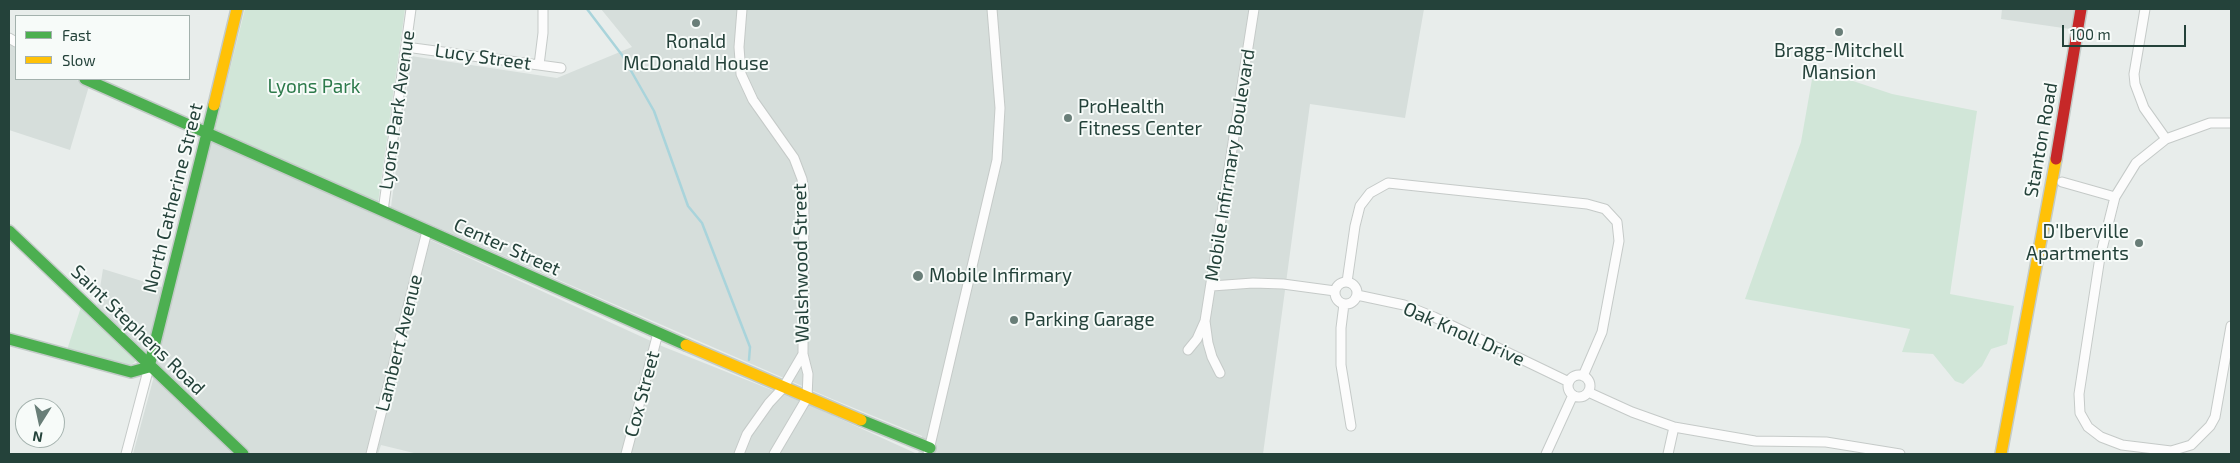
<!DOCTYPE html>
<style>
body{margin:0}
#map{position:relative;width:2240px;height:463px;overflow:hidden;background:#e8edeb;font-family:"Exo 2",sans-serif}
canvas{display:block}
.frame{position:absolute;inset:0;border:10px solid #24423a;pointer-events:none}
.legend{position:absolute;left:15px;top:15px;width:175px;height:65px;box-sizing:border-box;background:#f7fbf9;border:1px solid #a3b1ad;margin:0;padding:6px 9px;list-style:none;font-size:15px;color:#24423a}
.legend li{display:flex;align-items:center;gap:10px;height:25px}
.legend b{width:25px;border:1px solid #a3b1ad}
.north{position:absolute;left:15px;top:398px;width:50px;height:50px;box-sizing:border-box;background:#f7fbf9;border:1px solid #a3b1ad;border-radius:50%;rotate:190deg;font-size:14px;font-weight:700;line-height:20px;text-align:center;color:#24423a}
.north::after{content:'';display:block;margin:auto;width:18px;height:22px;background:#697e78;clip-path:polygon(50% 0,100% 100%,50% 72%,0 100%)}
.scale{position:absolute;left:2062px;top:25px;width:124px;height:22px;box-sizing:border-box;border:2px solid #24423a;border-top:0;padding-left:6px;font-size:15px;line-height:18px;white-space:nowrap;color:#24423a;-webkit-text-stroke:4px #f7fbf9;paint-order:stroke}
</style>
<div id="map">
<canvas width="2240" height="463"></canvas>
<div class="frame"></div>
<ul class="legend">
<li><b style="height:6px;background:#4caf50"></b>Fast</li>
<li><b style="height:6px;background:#ffc107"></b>Slow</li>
</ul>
<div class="north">N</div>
<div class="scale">100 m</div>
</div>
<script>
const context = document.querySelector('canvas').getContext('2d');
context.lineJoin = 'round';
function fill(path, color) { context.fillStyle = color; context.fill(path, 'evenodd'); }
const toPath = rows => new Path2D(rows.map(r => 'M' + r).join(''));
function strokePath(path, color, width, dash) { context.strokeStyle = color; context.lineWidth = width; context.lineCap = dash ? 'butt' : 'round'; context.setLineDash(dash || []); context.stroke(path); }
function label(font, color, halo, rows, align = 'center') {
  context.font = font + ' "Exo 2",sans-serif'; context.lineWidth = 4; context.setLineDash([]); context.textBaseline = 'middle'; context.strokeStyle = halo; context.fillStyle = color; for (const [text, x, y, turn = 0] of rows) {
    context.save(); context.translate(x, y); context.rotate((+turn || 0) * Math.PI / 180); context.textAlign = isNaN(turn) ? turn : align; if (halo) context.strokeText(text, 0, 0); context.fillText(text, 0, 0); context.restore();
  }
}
fill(toPath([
 [601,9,1424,9,1405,118,1310,104,1263,454,918,454,922,436,832,399,391,207,411,56,557,78,632,47],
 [2002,9,2088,9,2084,31,2001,19],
 [9,43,16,47,16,79,75,79,89,86,70,150,9,130],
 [209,139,664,347,812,406,915,453,915,454,418,454,381,445,378,454,133,454,156,369,97,307,103,269,171,290]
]), '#d6dedb');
fill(toPath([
 [245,9,405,9,378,203,215,129],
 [1814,68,1892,94,1977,111,1950,294,2014,306,2007,344,1991,349,1982,366,1963,384,1955,381,1933,354,1902,352,1910,329,1745,299,1801,142],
 [81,307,136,360,134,363,128,366,67,350]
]), '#d1e6d8');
strokePath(toPath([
 [587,9,622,55,654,111,688,206,702,223,750,347,749,360]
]), '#a9d4db', 2.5);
const street = toPath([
 [742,9,739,47,741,74,753,100,794,158,802,179,804,192,803,354],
 [2145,9,2134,74,2135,84,2144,108,2166,139],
 [9,38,16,42],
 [406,47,561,68],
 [539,65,543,33,543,9],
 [2231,123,2210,123,2166,139,2136,163,2115,197,2100,257,2079,394,2080,413,2088,427,2101,437,2122,445,2171,451,2191,445,2210,426,2215,417,2231,326],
 [2062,182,2115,197],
 [383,211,411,9],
 [1347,282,1355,226,1360,206,1370,193,1388,183,1587,204,1605,209,1617,222,1619,241,1602,332,1583,376],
 '1335 293a11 11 0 1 1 22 0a11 11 0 1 1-22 0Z',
 [1212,286,1253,283,1283,284,1335,291],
 [1357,295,1404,305,1434,317,1569,382],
 [1344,304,1341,328,1341,365,1351,426],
 [1205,321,1208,343,1212,357,1220,373],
 [1188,350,1197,339,1205,321,1254,9],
 '1568 386a11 11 0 1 1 22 0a11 11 0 1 1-22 0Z',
 [1588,392,1632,412,1674,427,1755,441,1826,442,1900,454],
 [126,454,149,367],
 [371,454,427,231],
 [626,454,658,333],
 [739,454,747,434,769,403,783,388,803,354,808,374,807,398,774,454],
 [928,454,997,160,1000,108,992,9],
 [1546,454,1573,395],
 [1668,454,1674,427]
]);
const fast = toPath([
 [85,79,686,345],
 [9,231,243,454],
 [9,339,131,372,149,367,214,105],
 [861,420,930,448]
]);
const slow = toPath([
 [214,105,237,9],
 [686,345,861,420],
 [2001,454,2056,159]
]);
const jam = toPath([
 [2056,159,2081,9]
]);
strokePath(street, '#c5cac8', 11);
strokePath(fast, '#c3cbc8', 14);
strokePath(slow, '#c3cbc8', 14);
strokePath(jam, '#c3cbc8', 14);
strokePath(street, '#fcfcfc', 9);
strokePath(fast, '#4caf50', 11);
strokePath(slow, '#ffc107', 11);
strokePath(jam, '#c62828', 11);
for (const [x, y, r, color] of [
 [696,23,5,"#697e78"],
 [1839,32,5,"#697e78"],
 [1068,118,5,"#697e78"],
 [2139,243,5,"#697e78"],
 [918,276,6,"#697e78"],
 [1014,320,5,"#697e78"]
]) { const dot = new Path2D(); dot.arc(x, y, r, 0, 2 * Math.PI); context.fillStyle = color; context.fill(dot); strokePath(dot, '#f7fbf9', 2); }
label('19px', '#24423a', '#f7fbf9', [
 ["Ronald",696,42,"center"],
 ["McDonald House",696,64,"center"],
 ["Bragg-Mitchell",1839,51,"center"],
 ["Mansion",1839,73,"center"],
 ["ProHealth",1078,107],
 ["Fitness Center",1078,129],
 ["D'Iberville",2129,232,"right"],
 ["Apartments",2129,254,"right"],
 ["Mobile Infirmary",929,276],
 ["Parking Garage",1024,320]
], 'left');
label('19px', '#24423a', '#f7fbf9', [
 ["Lucy Street",483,57,8],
 ["Lyons Park Avenue",397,110,-82],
 ["Stanton Road",2041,140,-80],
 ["Mobile Infirmary Boulevard",1230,165,-81],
 ["North Catherine Street",173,198,-76],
 ["Center Street",507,247,24],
 ["Walshwood Street",801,263,-91],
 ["Saint Stephens Road",138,330,44],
 ["Oak Knoll Drive",1464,334,24],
 ["Lambert Avenue",399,343,-76],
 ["Cox Street",642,394,-75]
]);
label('19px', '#2d7a4b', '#f7fbf9', [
 ["Lyons Park",314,87]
]);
</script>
